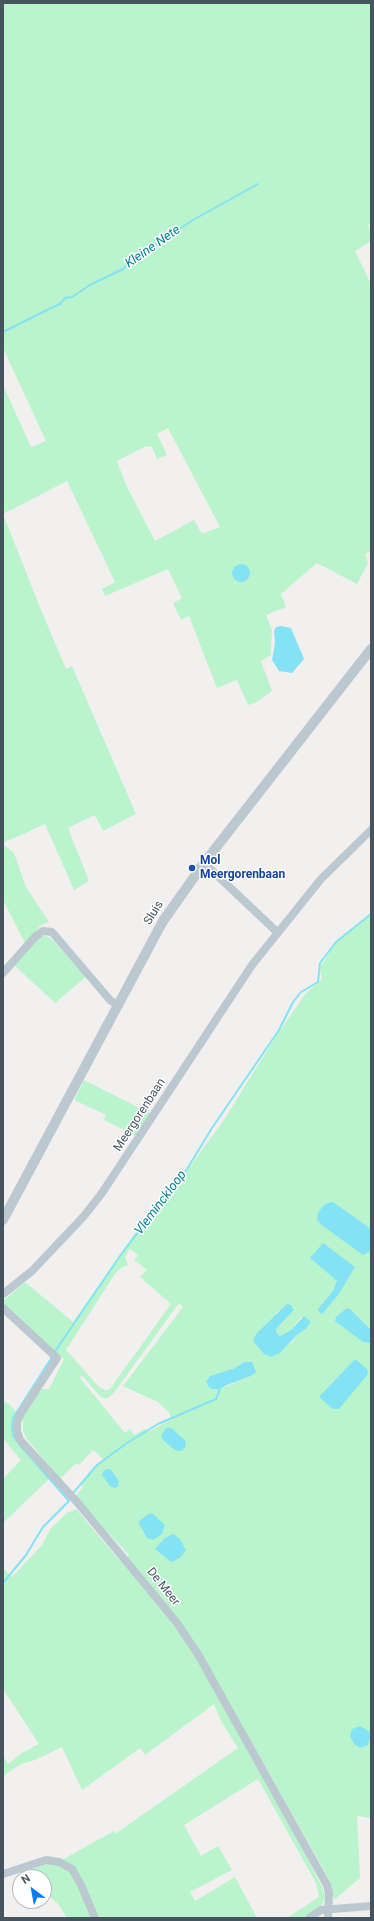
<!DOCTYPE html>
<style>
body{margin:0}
#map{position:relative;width:374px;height:1921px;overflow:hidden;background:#f2efef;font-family:Roboto,sans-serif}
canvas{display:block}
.frame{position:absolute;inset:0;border:4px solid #45545f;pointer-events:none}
.north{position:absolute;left:12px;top:1869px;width:40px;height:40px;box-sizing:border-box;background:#fff;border:1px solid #b5bbbf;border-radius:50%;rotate:328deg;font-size:11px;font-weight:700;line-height:16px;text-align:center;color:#45545f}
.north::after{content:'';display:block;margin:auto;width:14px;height:18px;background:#077bf4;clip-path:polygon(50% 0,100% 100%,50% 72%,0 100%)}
</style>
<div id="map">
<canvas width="374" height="1921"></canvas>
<div class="frame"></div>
<div class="north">N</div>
</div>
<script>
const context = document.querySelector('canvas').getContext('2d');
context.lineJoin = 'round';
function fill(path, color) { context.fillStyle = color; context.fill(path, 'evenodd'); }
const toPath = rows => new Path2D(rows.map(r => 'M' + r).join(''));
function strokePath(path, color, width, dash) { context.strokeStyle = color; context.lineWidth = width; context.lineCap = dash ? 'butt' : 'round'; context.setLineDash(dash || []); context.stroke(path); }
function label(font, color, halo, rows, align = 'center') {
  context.font = font + ' Roboto,sans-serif'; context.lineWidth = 3; context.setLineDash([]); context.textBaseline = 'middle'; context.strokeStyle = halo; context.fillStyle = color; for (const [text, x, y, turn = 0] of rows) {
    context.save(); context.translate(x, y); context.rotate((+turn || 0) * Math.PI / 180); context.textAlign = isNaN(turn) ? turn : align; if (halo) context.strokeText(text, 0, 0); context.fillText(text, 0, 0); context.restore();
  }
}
fill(toPath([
 [3,3,371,3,371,223,368,225,371,230,371,241,355,251,371,284,371,551,365,554,368,563,357,584,317,563,281,594,286,607,266,615,272,630,271,655,261,661,272,691,255,703,248,705,237,680,217,688,189,616,181,620,173,603,182,598,168,569,105,596,102,589,115,582,67,481,3,514,39,605,66,669,72,666,136,814,103,831,95,815,68,828,89,881,74,890,45,824,3,843,3,385,31,447,46,441,3,348],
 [168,428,220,527,202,534,194,520,155,541,126,485,117,461,146,446,152,447,157,459,167,455,157,434],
 [3,844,14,853,26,887,49,922,41,925,25,943,3,900],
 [371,914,371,1818,357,1816,360,1878,334,1900,329,1879,226,1697,180,1621,141,1573,194,1652,289,1823,322,1887,325,1896,322,1905,302,1918,287,1918,319,1897,316,1883,258,1779,184,1825,201,1856,218,1846,232,1870,190,1892,195,1901,235,1877,257,1918,67,1918,59,1905,44,1891,44,1877,31,1877,28,1870,41,1865,55,1864,114,1831,115,1834,238,1748,222,1723,214,1704,145,1755,140,1748,82,1790,62,1747,35,1760,21,1764,3,1776,3,1755,8,1764,22,1753,39,1744,3,1689,3,1568,12,1577,42,1545,51,1528,67,1513,76,1509,120,1561,129,1555,75,1497,83,1487,80,1483,103,1459,93,1450,79,1465,76,1463,60,1479,27,1439,23,1431,23,1414,41,1389,49,1389,64,1359,4,1307,3,1301,25,1282,73,1322,161,1196,167,1198,224,1120,274,1039,306,993,322,979,320,968,336,941],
 [130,1249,138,1255,134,1260,147,1270,140,1277,171,1304,110,1389,105,1390,99,1387,66,1350,115,1274,121,1268,128,1265,125,1257],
 [179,1303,183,1307,123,1386,158,1402,169,1412,171,1419,150,1431,145,1429,134,1435,130,1429,125,1433,80,1378,82,1376,102,1398,108,1398,113,1394],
 [294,1310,277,1328,276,1332,280,1336,291,1330,301,1317,311,1322,306,1329,298,1334,293,1341,271,1357,277,1312],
 [244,1362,251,1376,220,1389,212,1389,208,1385,206,1381,210,1376,235,1368],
 [47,936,55,942,86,977,55,1003,14,965,39,937],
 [84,1080,151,1114,136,1136,104,1120,106,1115,74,1100],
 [3,1401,9,1404,18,1414,16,1429,50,1478,3,1523,3,1479,21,1460,3,1439]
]), '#baf4cd');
fill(toPath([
 '232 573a9 9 0 1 1 18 0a9 9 0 1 1-18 0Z',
 [281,626,291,628,304,659,292,673,279,671,272,660,275,643,274,631,276,627],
 [333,1202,371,1229,371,1250,369,1252,363,1255,323,1226,317,1220,318,1213,322,1207,327,1203],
 [323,1243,355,1267,339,1294,322,1314,319,1312,318,1309,333,1291,337,1281,310,1258],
 [287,1304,291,1305,294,1310,277,1328,276,1332,280,1336,291,1330,304,1316,311,1322,306,1329,298,1334,280,1353,271,1357,264,1354,253,1341,256,1334],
 [347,1308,351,1310,370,1329,371,1343,363,1342,335,1321,336,1317],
 [355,1359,367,1369,368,1374,339,1409,333,1409,319,1397],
 [244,1362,252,1362,256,1372,251,1376,227,1385,220,1389,212,1389,208,1386,206,1381,210,1376,235,1368],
 [166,1428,171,1428,185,1440,186,1446,183,1450,179,1451,175,1450,164,1441,161,1436],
 [108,1469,111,1470,119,1481,118,1486,115,1488,110,1486,102,1475,104,1470],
 [150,1513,153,1514,165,1525,162,1534,153,1540,147,1538,138,1522],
 [173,1534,180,1539,186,1550,180,1558,171,1562,155,1549,165,1538],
 [360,1726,370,1732,370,1738,368,1745,360,1748,354,1744,350,1736,352,1729]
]), '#83e3f5');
strokePath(toPath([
 [49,309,60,304,65,298,72,297,90,285,123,269,128,263,193,220,258,184],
 [3,332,47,310],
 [54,1353,122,1253,187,1169,212,1128,279,1030,293,1002,301,992,318,982,320,963,336,942,371,914],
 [16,1440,13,1435,12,1426,13,1418,52,1357],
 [19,1444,69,1501],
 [74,1492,97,1465,127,1443,158,1424,216,1399,220,1389],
 [3,1583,26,1555,43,1527,69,1501]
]), '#83e3f5', 2);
strokePath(toPath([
 [204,863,277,932],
 [3,973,35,937,43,931,52,932,110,1000,117,1005],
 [3,1294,32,1271,84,1216,102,1193,252,965,321,879,371,830],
 [3,1308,57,1358,21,1413,17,1422,17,1431,20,1440,77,1502,150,1590,177,1623,199,1656,327,1885,329,1893,328,1918],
 [3,1874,46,1860,59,1862,72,1869,81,1885,95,1918],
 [309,1918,321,1910,371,1906]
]), '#bcc8d0', 8);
strokePath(toPath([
 [3,1220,163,921,204,863,371,649]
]), '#bcc8d0', 10);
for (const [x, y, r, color] of [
 [192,868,4,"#1a4fb4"]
]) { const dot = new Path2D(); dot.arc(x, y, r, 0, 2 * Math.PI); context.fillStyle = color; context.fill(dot); strokePath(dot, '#fff', 1.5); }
label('bold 12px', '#164399', '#fff', [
 ["Mol",200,861],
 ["Meergorenbaan",200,875]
], 'left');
label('12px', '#45545f', '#fff', [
 ["Sluis",154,913,-58],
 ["Meergorenbaan",140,1115,-57],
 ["De Meer",163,1587,51]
]);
label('italic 13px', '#037f96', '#fff', [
 ["Kleine Nete",153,247,-35],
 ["Vleminckloop",161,1203,-53]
]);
</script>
